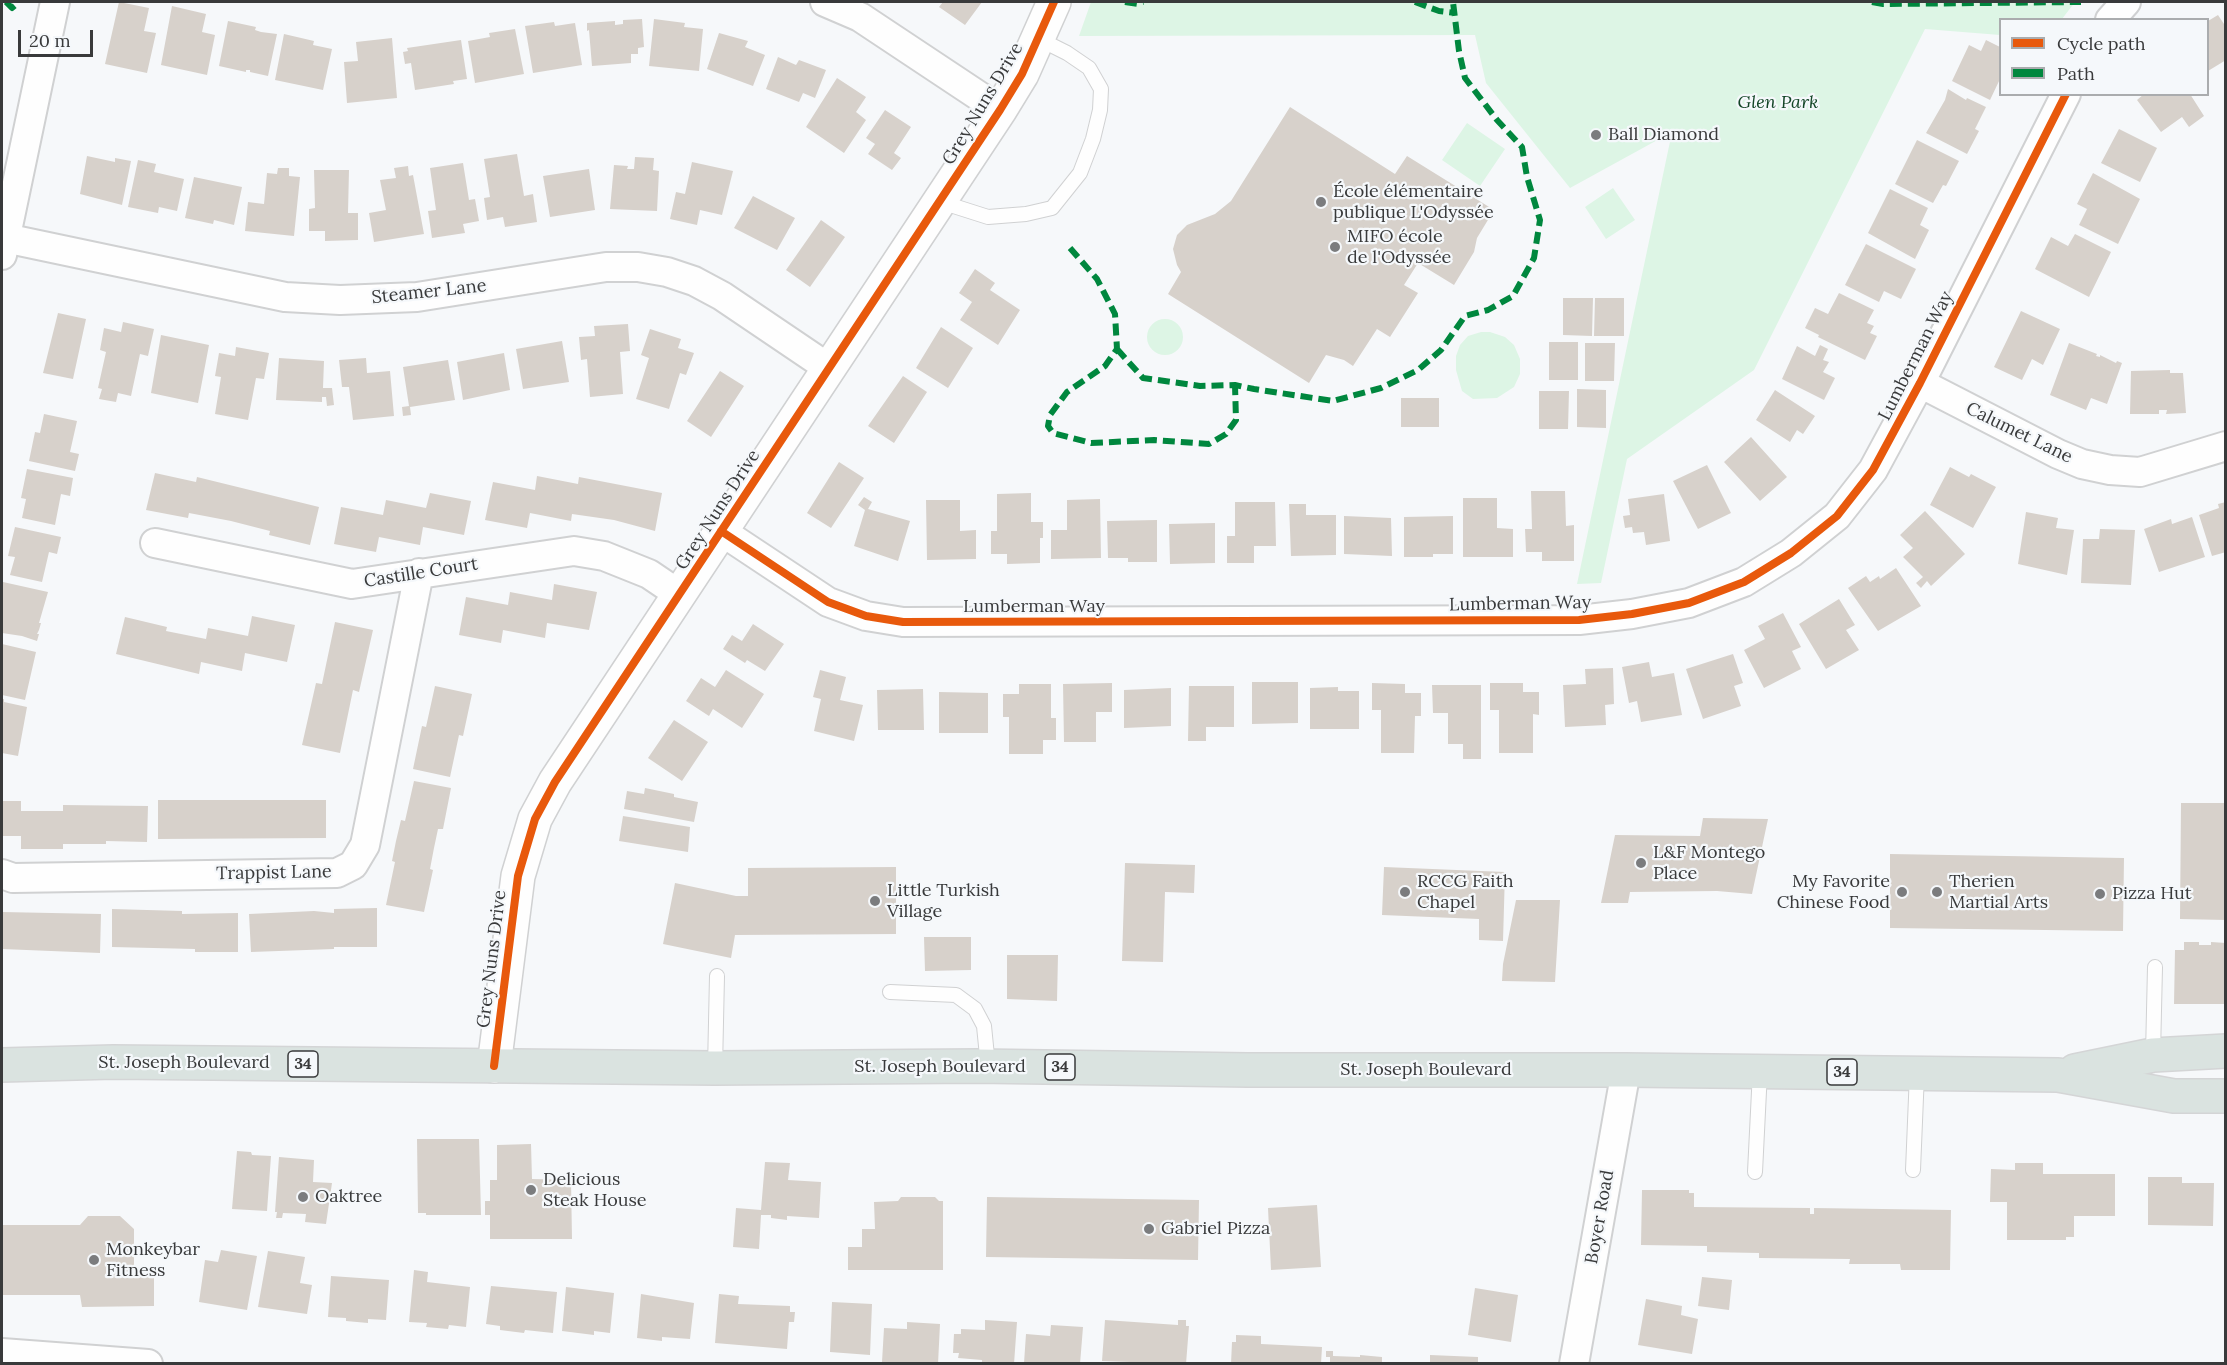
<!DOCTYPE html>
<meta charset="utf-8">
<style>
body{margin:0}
#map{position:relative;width:2227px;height:1365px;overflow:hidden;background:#f6f8fa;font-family:Lora,serif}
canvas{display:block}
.frame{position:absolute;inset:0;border:3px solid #393a3b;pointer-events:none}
.legend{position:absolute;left:1999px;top:18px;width:210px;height:78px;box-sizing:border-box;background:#f5f8fb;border:2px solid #aaacae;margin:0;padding:8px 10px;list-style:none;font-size:18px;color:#393a3b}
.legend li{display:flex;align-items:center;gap:12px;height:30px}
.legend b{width:30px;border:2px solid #aaacae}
.scale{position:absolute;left:18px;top:30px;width:75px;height:27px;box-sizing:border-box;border:3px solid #393a3b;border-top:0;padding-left:8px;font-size:18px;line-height:21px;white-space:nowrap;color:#393a3b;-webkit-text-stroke:4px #f5f8fb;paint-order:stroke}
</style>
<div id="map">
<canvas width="2227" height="1365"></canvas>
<div class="frame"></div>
<ul class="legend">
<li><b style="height:8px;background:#e8590c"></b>Cycle path</li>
<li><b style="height:8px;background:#00873e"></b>Path</li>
</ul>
<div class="scale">20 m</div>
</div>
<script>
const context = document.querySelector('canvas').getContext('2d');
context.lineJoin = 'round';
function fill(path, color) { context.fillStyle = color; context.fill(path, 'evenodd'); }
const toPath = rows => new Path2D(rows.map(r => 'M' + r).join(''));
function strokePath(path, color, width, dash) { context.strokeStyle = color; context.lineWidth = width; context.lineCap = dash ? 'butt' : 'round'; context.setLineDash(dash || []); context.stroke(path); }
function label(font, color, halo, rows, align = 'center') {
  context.font = font + ' Lora,serif'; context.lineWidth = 4.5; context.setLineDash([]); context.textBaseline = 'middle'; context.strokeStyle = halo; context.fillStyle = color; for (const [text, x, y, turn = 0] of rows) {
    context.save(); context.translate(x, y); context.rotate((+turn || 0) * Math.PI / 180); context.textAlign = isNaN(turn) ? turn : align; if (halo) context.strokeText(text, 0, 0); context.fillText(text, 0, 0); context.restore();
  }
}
fill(toPath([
 [1091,2,2075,2,2062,19,2000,20,2000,35,1925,29,1754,370,1627,459,1601,583,1577,584,1672,132,1570,188,1486,83,1475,35,1079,36],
 [1467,123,1505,149,1480,186,1442,160],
 [1613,188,1635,220,1606,239,1585,207],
 '1147 337a18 18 0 1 1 36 0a18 18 0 1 1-36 0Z',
 [1481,332,1490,332,1505,337,1514,345,1520,359,1520,374,1514,387,1497,398,1473,399,1462,391,1456,370,1456,356,1460,345,1468,336]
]), '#ddf5e5');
fill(toPath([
 [119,2,149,8,144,31,156,33,147,73,105,64],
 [943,2,982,2,965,25,939,7],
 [172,6,206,14,202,32,215,35,207,75,161,65],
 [2218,15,2226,27,2226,60,2208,71,2208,21],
 [642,19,644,47,638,48,638,54,631,54,631,63,592,66,589,30,587,31,587,23,615,21,615,25,623,24,623,20],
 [654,19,685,23,684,27,703,29,699,71,649,66],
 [228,21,256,27,255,30,261,32,277,34,268,76,250,72,250,70,246,70,246,72,219,66],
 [554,22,555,26,575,23,582,65,533,73,525,26],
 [515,29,524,74,475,83,468,41,490,37,489,33],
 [719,33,748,41,745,47,765,55,753,86,707,69],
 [284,34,314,41,313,45,332,49,323,90,275,80],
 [392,38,397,98,347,103,344,62,358,61,356,42],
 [461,40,467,79,453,81,454,84,415,90,411,63,405,64,403,52,408,51,407,48],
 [1986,40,2000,47,2000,79,1990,100,1952,81,1969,45,1981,51],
 [778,57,796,65,799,60,826,70,815,98,803,93,799,102,766,89],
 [837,78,866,97,856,112,866,120,844,153,806,127],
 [1948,89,1966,100,1967,98,1986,107,1975,129,1979,131,1967,154,1926,133,1945,100],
 [2144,94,2190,94,2204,116,2189,127,2182,117,2161,132,2137,100],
 [1290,107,1395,174,1407,156,1494,210,1477,238,1474,252,1454,285,1418,263,1404,285,1418,293,1390,337,1377,329,1353,366,1344,360,1326,355,1309,383,1168,294,1181,272,1177,265,1173,249,1177,235,1187,225,1215,214,1231,201],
 [885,110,911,127,894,153,901,158,892,170,868,154,875,144,866,138],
 [2119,129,2157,148,2140,182,2101,163],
 [1917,140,1959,161,1946,186,1943,185,1933,203,1895,184],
 [517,154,524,196,533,194,537,222,505,227,503,217,487,220,484,198,490,197,484,159],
 [87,156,115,162,115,158,131,161,122,205,80,194],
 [635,157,654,158,653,170,659,171,657,211,610,209,614,165,628,166,627,169,634,169],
 [138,160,156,164,154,172,184,179,177,211,159,207,158,213,128,207],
 [692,162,733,171,722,215,700,210,697,225,670,219,676,192,685,194],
 [463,163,469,200,475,199,479,221,463,224,465,233,432,238,428,211,436,210,430,168],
 [408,166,409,176,413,175,424,234,374,242,369,213,386,210,380,180,396,178,394,168],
 [278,168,289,168,289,176,300,177,294,236,245,231,248,202,264,204,267,173,277,174],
 [589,169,595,210,550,217,543,176],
 [314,170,349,170,348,213,358,213,358,240,325,241,325,231,309,231,309,209,315,208],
 [2093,173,2140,199,2118,244,2079,225,2087,209,2077,204],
 [194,177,242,187,234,225,214,220,213,224,185,218],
 [1890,189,1928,208,1920,225,1929,230,1915,259,1868,233],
 [753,196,795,218,777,250,734,228],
 [821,220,845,237,810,287,786,270],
 [2075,234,2111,252,2089,297,2035,269,2051,237,2068,246],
 [1866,244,1916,269,1901,299,1884,291,1879,302,1845,285],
 [975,269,995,283,990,290,1020,310,998,345,960,320,972,302,959,293],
 [1839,293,1874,310,1867,323,1874,326,1870,333,1877,336,1865,360,1818,337,1819,335,1805,328,1815,308,1828,314],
 [1563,298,1593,298,1592,336,1563,335],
 [1595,298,1624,298,1624,336,1594,336],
 [2021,311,2060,329,2043,365,2032,359,2022,380,1994,367],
 [58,313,86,319,73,379,43,373],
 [123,322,154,329,148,356,140,354,131,396,118,393,116,402,99,399,102,389,98,388,106,352,100,350,104,328,121,332],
 [628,324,630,351,620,352,623,394,590,397,587,359,581,360,579,337,595,336,594,326],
 [941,327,973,348,948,388,916,368],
 [650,329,681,339,678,348,694,353,686,375,680,373,669,409,636,399,649,358,641,355],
 [161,335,209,345,198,403,151,393],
 [562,341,569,382,523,389,516,349],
 [1549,342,1578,342,1578,380,1549,380],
 [1585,343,1615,343,1614,381,1585,381],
 [2069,343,2097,354,2096,356,2100,357,2100,355,2116,363,2117,361,2122,363,2107,404,2091,398,2086,410,2050,395],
 [1820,345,1828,349,1823,360,1829,362,1823,372,1835,378,1824,400,1782,379,1797,346,1815,356],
 [236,347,269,353,264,379,256,378,248,420,215,414,221,377,215,376,219,353,235,356],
 [504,353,510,390,463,400,457,362],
 [279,358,324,361,323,388,332,388,334,405,327,406,326,397,322,397,322,402,276,400],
 [366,358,367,373,390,371,394,416,353,420,349,387,342,387,339,360],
 [448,360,455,400,410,407,411,415,403,416,402,407,409,406,403,367],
 [2170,370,2170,373,2183,373,2186,413,2166,414,2167,410,2159,410,2159,414,2130,414,2131,371],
 [720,371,744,386,711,437,687,421],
 [903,376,927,392,894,443,868,426],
 [1577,389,1606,390,1606,428,1577,427],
 [1775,390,1815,416,1803,434,1797,430,1790,442,1756,420],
 [1539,391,1569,391,1568,429,1539,429],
 [1401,398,1439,398,1439,427,1401,427],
 [44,414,77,421,70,452,79,454,75,471,29,461,35,432,40,433],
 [1751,437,1787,477,1760,501,1724,462],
 [839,462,864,478,831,528,807,513],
 [1707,465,1731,513,1698,529,1673,481],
 [1950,467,1969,477,1971,474,1996,487,1973,528,1930,505],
 [27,469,73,478,70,496,61,494,55,525,22,518,26,499,21,498],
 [155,473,196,482,197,477,319,507,310,545,269,535,270,531,231,521,189,513,188,518,146,510],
 [537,476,578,484,579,477,662,493,655,531,614,520,572,514,571,521,530,513,527,528,485,520,493,482,535,490],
 [1531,491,1565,491,1566,526,1574,525,1574,561,1542,561,1542,552,1526,552,1525,529,1532,529],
 [430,493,471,501,464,535,423,527,420,545,379,537,376,552,334,544,341,507,383,515,386,500,426,508],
 [1031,493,1031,522,1043,522,1043,538,1040,538,1040,563,1007,564,1007,554,991,554,991,531,997,531,997,494],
 [1664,494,1670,541,1646,545,1644,532,1633,533,1632,527,1625,528,1623,516,1630,515,1628,499],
 [864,497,872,502,868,509,910,521,898,561,854,546,865,510,858,505],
 [1463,498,1497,498,1497,528,1513,529,1513,557,1463,557],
 [1100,499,1101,558,1051,559,1051,530,1067,530,1067,500],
 [926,500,960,500,960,531,976,530,976,559,927,560],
 [1235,502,1275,502,1276,546,1254,546,1254,563,1227,563,1227,536,1235,536],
 [2226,502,2226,552,2212,556,2199,515,2219,508,2218,504],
 [1289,504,1306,504,1306,515,1336,515,1336,555,1291,556],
 [1925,511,1965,554,1931,586,1927,581,1921,588,1916,583,1923,577,1903,557,1913,548,1900,535],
 [2026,512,2058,518,2056,528,2074,530,2067,575,2018,564],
 [1344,516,1391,518,1392,556,1344,554],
 [1453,516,1453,554,1433,554,1433,557,1404,557,1404,517],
 [2192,517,2205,557,2159,572,2144,529,2171,519,2172,524],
 [1157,520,1157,562,1128,562,1128,558,1108,558,1107,521],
 [1215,523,1215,563,1170,564,1169,524],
 [15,527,61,537,57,554,49,552,42,582,10,575,15,557,8,556],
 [2100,529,2135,530,2131,585,2081,583,2083,539,2099,539],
 [1896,568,1921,606,1878,631,1848,588,1866,576,1870,582,1879,576,1880,579],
 [3,582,48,592,39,623,41,623,39,630,37,634,39,634,37,641,22,636,2,633],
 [554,584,597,592,589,630,547,623,545,638,503,630,501,643,459,635,466,597,508,605,510,592,552,600],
 [1839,599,1855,625,1846,630,1859,650,1826,669,1799,624],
 [1783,613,1801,647,1792,651,1801,669,1764,688,1744,650,1765,639,1758,626],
 [252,616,295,625,287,662,245,653,242,671,201,662,199,674,116,654,125,617,167,627,166,631,206,639,208,628,248,636],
 [335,622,373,630,359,692,353,690,340,753,302,745,316,683,322,684],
 [753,624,784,644,765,671,747,660,745,663,723,649,732,635,742,641],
 [2,644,36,652,25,700,2,695],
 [1733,654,1743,683,1734,686,1741,706,1703,719,1686,669],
 [1649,662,1652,677,1674,673,1682,715,1641,722,1637,701,1629,703,1622,667],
 [1613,668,1614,704,1605,705,1606,725,1565,727,1563,685,1586,684,1585,669],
 [726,670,764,694,742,728,713,709,709,716,686,701,701,678,715,687],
 [820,670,846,677,840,700,863,705,854,741,814,731,821,699,813,697],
 [1252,682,1298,682,1298,723,1252,724],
 [1112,683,1112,712,1096,712,1096,742,1064,742,1063,684],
 [1372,683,1405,684,1405,693,1421,693,1421,716,1415,716,1414,753,1381,753,1381,710,1372,710],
 [1490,683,1523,683,1523,692,1539,692,1539,715,1533,714,1533,753,1499,753,1499,710,1490,710],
 [1019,684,1051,684,1051,718,1056,718,1056,740,1043,740,1043,754,1009,754,1009,717,1003,717,1003,694,1019,694],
 [1432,685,1481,685,1481,759,1463,759,1463,744,1448,744,1448,713,1433,713],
 [435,686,472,694,463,736,459,735,450,777,413,769,422,726,426,727],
 [1189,686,1234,686,1234,727,1206,727,1206,741,1188,741],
 [1338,687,1338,691,1359,691,1359,729,1310,729,1310,688],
 [1171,688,1171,726,1124,728,1124,690],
 [923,689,924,730,878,730,877,690],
 [939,692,988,693,988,733,939,733],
 [2,699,4,699,4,702,27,707,18,756,2,753],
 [674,720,708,742,682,781,648,758],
 [414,781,451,788,443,829,438,829,434,848,430,869,433,870,424,912,386,905,395,862,392,861,396,841,401,820,405,821],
 [645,788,674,794,674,797,698,802,694,822,624,809,627,791,644,794],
 [158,800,326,800,326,838,158,839],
 [2,801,21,801,21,811,63,811,63,805,148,806,147,842,106,841,106,844,63,844,63,849,21,849,21,836,2,836],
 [2181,803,2226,803,2226,920,2180,919],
 [623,816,690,827,688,852,619,841],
 [1703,818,1768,819,1752,894,1717,891,1630,892,1628,903,1601,903,1615,835,1700,836],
 [1890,854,2124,858,2123,931,1890,928],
 [1125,863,1195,865,1194,893,1165,892,1163,962,1122,961],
 [896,867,896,934,735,935,731,958,663,944,675,883,736,896,748,896,748,868],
 [1384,867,1505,872,1503,941,1479,940,1479,919,1382,915],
 [1516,900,1560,900,1555,982,1502,981,1503,964],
 [377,908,377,947,334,947,334,949,251,952,249,914,314,911,334,913,334,909],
 [112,909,182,911,182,914,238,913,238,952,195,952,195,949,112,947],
 [2,912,101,914,100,953,2,949],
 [924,937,971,937,971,970,925,971],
 [2184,942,2199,942,2199,945,2211,945,2211,942,2226,943,2226,1004,2174,1004,2175,950,2184,950],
 [1007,955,1058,955,1057,1001,1007,999],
 [417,1139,479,1139,481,1215,426,1215,426,1213,418,1213],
 [531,1144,532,1179,571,1180,572,1239,490,1239,490,1215,485,1215,485,1201,490,1201,490,1180,497,1180,497,1145],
 [237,1151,251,1152,252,1155,271,1156,267,1211,232,1209],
 [279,1157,314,1160,313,1182,332,1183,326,1224,305,1222,306,1214,283,1213,282,1218,276,1218,277,1212,275,1212],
 [765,1162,790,1163,788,1180,821,1182,819,1218,787,1216,787,1220,771,1218,771,1215,761,1215,759,1249,733,1247,736,1208,761,1210],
 [2015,1163,2043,1163,2043,1174,2115,1174,2115,1216,2074,1216,2074,1237,2066,1237,2066,1240,2007,1240,2007,1202,1990,1202,1991,1169,2015,1170],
 [2148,1177,2182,1177,2182,1183,2214,1183,2213,1226,2148,1225],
 [1642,1190,1689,1190,1689,1193,1694,1193,1694,1207,1810,1208,1810,1214,1814,1214,1814,1208,1951,1210,1950,1270,1901,1270,1900,1264,1849,1264,1850,1259,1759,1258,1759,1253,1707,1252,1707,1246,1641,1245],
 [901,1197,935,1197,939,1201,943,1201,943,1270,848,1270,848,1247,862,1247,862,1229,875,1229,874,1202,898,1201],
 [987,1197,1199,1200,1198,1260,986,1257],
 [1317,1205,1321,1267,1271,1270,1268,1208],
 [88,1216,120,1216,134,1229,134,1267,154,1267,154,1306,82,1307,80,1295,2,1295,2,1225,80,1225],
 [221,1250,257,1256,247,1310,199,1302,205,1260,218,1262],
 [268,1251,305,1257,300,1283,312,1285,307,1314,258,1307],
 [414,1270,428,1272,427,1282,470,1287,466,1327,449,1325,448,1329,426,1327,427,1323,409,1322],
 [331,1276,389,1280,386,1320,368,1319,368,1323,346,1321,346,1318,328,1317],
 [1702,1277,1732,1280,1729,1310,1698,1306],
 [491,1286,557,1292,553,1333,525,1330,524,1333,500,1330,500,1326,486,1324],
 [566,1287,614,1293,610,1333,594,1331,594,1335,562,1331],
 [1475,1288,1518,1295,1511,1342,1468,1335],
 [641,1294,694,1303,690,1339,662,1337,662,1341,637,1338],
 [719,1294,739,1296,738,1304,790,1306,790,1312,795,1312,794,1322,789,1322,787,1349,715,1343],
 [1646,1299,1682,1306,1681,1315,1698,1319,1692,1354,1638,1345],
 [832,1302,872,1304,870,1355,830,1352],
 [985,1320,1017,1322,1014,1364,982,1363,982,1360,958,1358,959,1353,953,1353,954,1334,961,1334,961,1329,985,1330],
 [1105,1320,1178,1325,1178,1320,1186,1320,1186,1326,1189,1326,1186,1364,1102,1361],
 [907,1322,940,1324,938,1364,882,1362,884,1328,907,1329],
 [1051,1325,1083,1327,1080,1364,1024,1363,1026,1334,1050,1336],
 [1236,1335,1261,1336,1261,1344,1322,1347,1321,1364,1231,1364,1232,1342,1236,1342],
 [1326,1351,1333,1351,1333,1356,1360,1357,1360,1355,1382,1357,1382,1364,1330,1364,1330,1357,1326,1357],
 [1430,1355,1478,1357,1478,1364,1430,1364]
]), '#d7d1cb');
const service = toPath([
 [941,202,988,217,1026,214,1052,208,1080,173,1093,139,1100,110,1101,89,1089,68,1067,53,1039,39],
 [890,992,956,995,975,1009,984,1026,988,1066],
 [2153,1054,2155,967],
 [715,1068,717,976],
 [1913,1170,1917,1073],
 [1755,1172,1760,1071]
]);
const minor = toPath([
 [825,2,860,17,1000,110],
 [2110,20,2126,2],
 [5,238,285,297,340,300,417,297,606,267,638,267,667,272,694,281,722,296,830,369],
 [2,255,55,2],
 [1920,383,2058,454,2082,464,2110,470,2140,472,2226,446],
 [721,531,828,602,866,616,903,622,1579,620,1632,614,1689,603,1744,582,1791,553,1837,516,1873,470,1920,383,2066,94],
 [155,543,352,584,574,551,604,556,649,574,680,595],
 [2,874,13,878,337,873,353,865,365,845,419,573],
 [2,1353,148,1364],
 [1574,1364,1626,1070]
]);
const tertiary = toPath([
 [494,1066,518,876,535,819,555,782,1000,110,1022,74,1054,2]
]);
const primary = toPath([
 [2,1065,113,1062,715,1068,977,1066,1248,1070,1626,1070,2058,1075,2174,1096,2226,1096],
 [2075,1071,2153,1055,2226,1051]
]);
strokePath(service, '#d0d1d2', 16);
strokePath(minor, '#d0d1d2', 32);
strokePath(tertiary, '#d0d1d2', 36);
strokePath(primary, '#d4d5d6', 36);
strokePath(service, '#fefefe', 14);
strokePath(minor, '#fefefe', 28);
strokePath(tertiary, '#fefefe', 33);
strokePath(primary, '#dae3e0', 33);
strokePath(toPath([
 [6,2,12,8,19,2],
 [1125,2,1138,4,1143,2],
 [1415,2,1439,11,1456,13],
 [1872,2,1883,4,2081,2],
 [1070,248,1097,279,1115,314,1117,349,1105,366,1067,392,1050,415,1048,426,1053,433,1091,443,1154,440,1209,444,1226,434,1236,420,1235,385],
 [1117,349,1143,378,1200,386,1235,385,1254,389,1333,401,1381,388,1418,370,1441,350,1465,316,1488,310,1513,296,1534,258,1540,220,1527,177,1522,147,1497,120,1465,78,1459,51,1453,2]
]), '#00873e', 6, [12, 6]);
strokePath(toPath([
 [721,531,828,602,866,616,903,622,1579,620,1632,614,1689,603,1744,582,1791,553,1837,516,1873,470,1920,383,2066,94],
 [494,1066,518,876,535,819,555,782,1000,110,1022,74,1054,2]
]), '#e8590c', 8);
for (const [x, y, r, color] of [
 [1596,135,6,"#7b7c7e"],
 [1321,202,6,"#7b7c7e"],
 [1335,247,6,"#7b7c7e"],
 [1641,863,6,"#7b7c7e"],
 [1405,892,6,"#7b7c7e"],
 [1902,892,6,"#7b7c7e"],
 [1937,892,6,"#7b7c7e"],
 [2100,894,6,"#7b7c7e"],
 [875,901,6,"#7b7c7e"],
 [531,1190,6,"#7b7c7e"],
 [303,1197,6,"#7b7c7e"],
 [1149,1229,6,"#7b7c7e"],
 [94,1260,6,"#7b7c7e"]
]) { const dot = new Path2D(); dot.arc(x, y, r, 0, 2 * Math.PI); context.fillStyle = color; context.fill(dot); strokePath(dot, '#f5f8fb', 2); }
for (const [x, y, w] of [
 [303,1064,30],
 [1060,1067,30],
 [1842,1072,30]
]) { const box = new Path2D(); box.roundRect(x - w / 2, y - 13, w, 26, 4.5); context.fillStyle = '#f5f8fb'; context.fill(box); strokePath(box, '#393a3b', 1.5); }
label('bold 16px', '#393a3b', null, [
 ["34",303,1064],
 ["34",1060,1067],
 ["34",1842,1072]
]);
label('italic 18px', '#134527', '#f5f8fb', [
 ["Glen Park",1778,103]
]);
label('18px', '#393a3b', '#f5f8fb', [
 ["Grey Nuns Drive",983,104,-59],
 ["Steamer Lane",429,292,-6],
 ["Lumberman Way",1916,356,-63],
 ["Calumet Lane",2019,433,26],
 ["Grey Nuns Drive",718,510,-57],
 ["Castille Court",421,573,-9],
 ["Lumberman Way",1520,604,-1],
 ["Lumberman Way",1034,607],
 ["Trappist Lane",274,873,-1],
 ["Grey Nuns Drive",492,959,-83],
 ["St. Joseph Boulevard",184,1063],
 ["St. Joseph Boulevard",940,1067],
 ["St. Joseph Boulevard",1426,1070],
 ["Boyer Road",1600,1217,-80]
]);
label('18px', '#393a3b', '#f5f8fb', [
 ["Ball Diamond",1608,135],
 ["École élémentaire",1333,192],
 ["publique L'Odyssée",1333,213],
 ["MIFO école",1347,237],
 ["de l'Odyssée",1347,258],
 ["L&F Montego",1653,853],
 ["Place",1653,874],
 ["RCCG Faith",1417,882],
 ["Chapel",1417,903],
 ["My Favorite",1890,882,"right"],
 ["Chinese Food",1890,903,"right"],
 ["Therien",1949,882],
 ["Martial Arts",1949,903],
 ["Little Turkish",887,891],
 ["Village",887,912],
 ["Pizza Hut",2112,894],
 ["Delicious",543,1180],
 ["Steak House",543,1201],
 ["Oaktree",315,1197],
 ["Gabriel Pizza",1161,1229],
 ["Monkeybar",106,1250],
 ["Fitness",106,1271]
], 'left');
</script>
